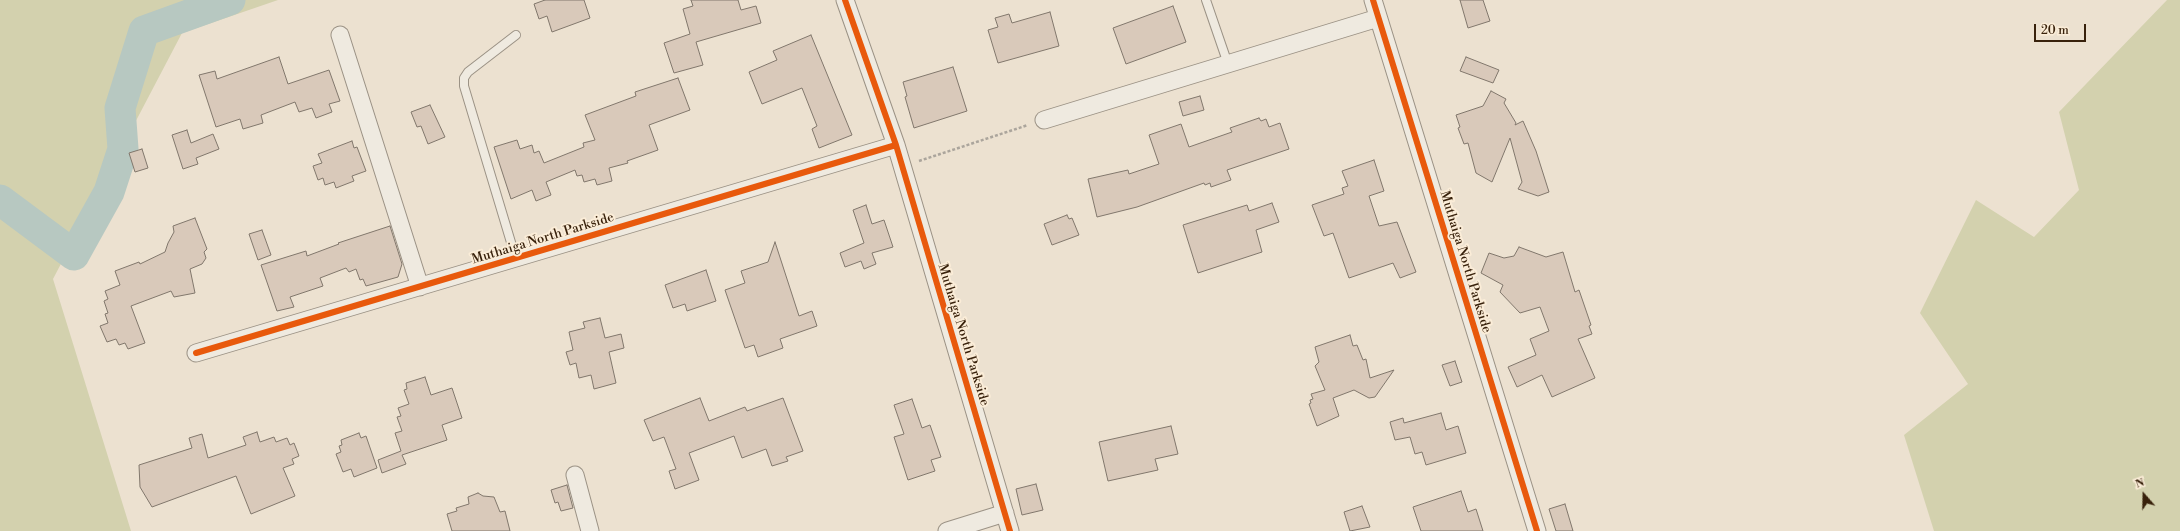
<!DOCTYPE html>
<style>
body{margin:0}
#map{position:relative;width:2180px;height:531px;overflow:hidden;background:#ece1d0;font-family:"Libre Bodoni",serif}
canvas{display:block}
.north{position:absolute;left:2124px;top:475px;width:40px;height:40px;-webkit-text-stroke:3px #fbedd8;paint-order:stroke;rotate:340deg;font-size:11px;font-weight:700;line-height:16px;text-align:center;color:#38210b}
.north::after{content:'';display:block;margin:auto;width:14px;height:18px;background:#38210b;clip-path:polygon(50% 0,100% 100%,50% 72%,0 100%)}
.scale{position:absolute;left:2034px;top:24px;width:52px;height:18px;box-sizing:border-box;border:2px solid #38210b;border-top:0;padding-left:5px;font-size:12px;line-height:14px;white-space:nowrap;color:#38210b;-webkit-text-stroke:3px #fbedd8;paint-order:stroke}
</style>
<div id="map">
<canvas width="2180" height="531"></canvas>
<div class="north">N</div>
<div class="scale">20 m</div>
</div>
<script>
const context = document.querySelector('canvas').getContext('2d');
context.lineJoin = 'round';
function fill(path, color) { context.fillStyle = color; context.fill(path, 'evenodd'); }
const toPath = rows => new Path2D(rows.map(r => 'M' + r).join(''));
function strokePath(path, color, width, dash) { context.strokeStyle = color; context.lineWidth = width; context.lineCap = dash ? 'butt' : 'round'; context.setLineDash(dash || []); context.stroke(path); }
function label(font, color, halo, rows, align = 'center') {
  context.font = font + ' "Libre Bodoni",serif'; context.lineWidth = 4; context.setLineDash([]); context.textBaseline = 'middle'; context.strokeStyle = halo; context.fillStyle = color; for (const [text, x, y, turn = 0] of rows) {
    context.save(); context.translate(x, y); context.rotate((+turn || 0) * Math.PI / 180); context.textAlign = isNaN(turn) ? turn : align; if (halo) context.strokeText(text, 0, 0); context.fillText(text, 0, 0); context.restore();
  }
}
fill(toPath([
 [0,0,278,0,182,33,53,279,131,531,0,531],
 [2167,0,2180,0,2180,531,1934,531,1904,435,1968,384,1920,313,1976,200,2034,237,2079,190,2059,112]
]), '#d3d1ae');
strokePath(toPath([
 [0,200,74,255,109,192,123,149,120,108,144,31,230,0]
]), '#b7c8c1', 31);
const building = toPath([
 [545,0,584,0,590,18,552,32,547,16,539,19,534,4,545,0],
 [691,0,738,0,741,10,756,6,761,23,696,42,703,65,674,73,664,43,690,34,683,9,693,6,691,0],
 [1460,0,1483,0,1490,21,1468,28,1460,0],
 [1173,6,1186,42,1126,64,1113,28,1173,6],
 [1050,12,1059,46,998,63,988,30,998,27,995,18,1009,14,1012,23,1050,12],
 [811,35,852,135,819,148,812,129,817,126,802,88,762,104,749,72,777,60,773,51,811,35],
 [279,57,288,84,329,70,340,101,329,104,332,112,316,118,312,108,299,112,295,102,261,115,263,123,243,129,240,119,216,127,199,75,215,71,217,79,279,57],
 [1466,57,1499,70,1493,83,1460,71,1466,57],
 [953,67,967,111,914,128,905,97,907,96,903,82,953,67],
 [678,78,690,110,649,125,658,150,627,161,628,163,609,168,612,181,597,185,595,179,584,182,582,175,577,176,575,170,546,182,551,195,536,201,532,190,511,199,494,147,517,140,520,149,532,145,534,153,539,151,544,163,584,147,583,143,595,140,585,115,636,96,635,92,678,78],
 [1491,91,1506,99,1504,103,1516,123,1515,125,1523,121,1536,151,1549,192,1538,196,1518,189,1522,182,1510,138,1492,182,1476,173,1468,143,1464,144,1458,128,1460,127,1456,115,1483,106,1491,91],
 [1200,96,1204,110,1183,116,1179,102,1200,96],
 [430,105,445,137,428,144,421,126,417,127,411,112,430,105],
 [1259,118,1261,121,1266,119,1269,127,1280,123,1289,149,1227,170,1231,180,1211,187,1210,183,1205,185,1204,183,1137,207,1097,217,1088,179,1128,170,1129,174,1159,164,1149,135,1181,124,1189,147,1232,132,1230,128,1259,118],
 [187,130,191,143,213,134,219,149,196,158,198,164,183,169,172,135,187,130],
 [352,141,354,148,357,147,366,171,352,176,354,181,336,188,334,182,325,185,323,178,318,180,313,166,322,163,318,154,352,141],
 [142,149,148,168,135,172,129,153,142,149],
 [1374,160,1384,191,1369,196,1379,226,1397,222,1416,272,1400,278,1393,263,1349,278,1333,233,1324,236,1312,205,1344,194,1342,188,1348,186,1342,171,1374,160],
 [1272,203,1279,222,1256,230,1262,252,1198,273,1183,225,1247,205,1249,211,1272,203],
 [866,205,872,224,884,220,893,247,872,253,876,264,864,269,861,261,845,267,840,253,864,243,853,210,866,205],
 [1067,215,1069,219,1072,218,1079,235,1052,245,1044,224,1067,215],
 [195,218,207,249,204,252,206,258,202,264,190,269,195,293,174,297,171,291,131,306,145,343,128,349,125,343,119,345,116,339,107,342,100,326,108,323,105,314,108,313,104,301,108,299,105,291,120,285,115,271,139,262,140,264,165,252,168,243,174,232,173,226,195,218],
 [390,226,402,264,398,277,366,286,363,279,360,280,356,269,349,272,346,268,320,278,323,286,290,297,294,307,277,311,261,265,306,251,307,256,339,244,338,243,390,226],
 [262,230,271,255,258,260,249,234,262,230],
 [775,242,799,316,812,311,817,326,780,339,783,348,758,357,754,345,745,348,725,290,745,283,741,271,768,262,775,242],
 [1519,247,1546,257,1563,252,1575,292,1579,290,1591,325,1589,326,1592,334,1578,339,1595,378,1552,397,1542,375,1517,387,1508,367,1536,355,1530,339,1549,331,1540,307,1520,313,1500,292,1503,285,1481,273,1489,253,1504,258,1514,256,1519,247],
 [706,270,716,301,687,311,685,304,673,308,665,285,706,270],
 [600,318,605,338,621,334,624,348,609,352,616,383,594,389,591,375,579,378,576,363,570,365,566,352,573,350,569,332,585,328,583,322,600,318],
 [1350,335,1353,346,1357,345,1363,360,1366,359,1370,378,1394,370,1375,397,1369,398,1354,390,1333,398,1339,416,1317,426,1309,404,1311,403,1310,400,1313,399,1311,394,1325,390,1315,366,1319,362,1315,347,1350,335],
 [1455,361,1462,382,1450,386,1442,365,1455,361],
 [425,377,431,395,452,388,462,418,442,425,447,440,402,455,406,464,382,473,378,460,401,451,395,433,402,431,397,417,401,416,398,408,409,404,404,390,407,389,406,383,425,377],
 [700,398,709,421,745,407,747,411,783,398,803,451,786,457,788,461,772,466,766,449,742,458,734,436,689,453,699,480,675,489,669,471,676,469,664,437,653,441,644,420,700,398],
 [912,399,922,428,930,425,941,457,931,460,935,471,908,480,894,437,904,434,894,405,912,399],
 [1441,413,1446,430,1458,426,1466,453,1426,465,1422,452,1415,454,1410,437,1395,440,1390,422,1403,418,1404,423,1441,413],
 [1171,426,1178,454,1155,459,1158,470,1108,481,1099,442,1171,426],
 [257,432,260,442,274,437,276,442,287,438,290,445,294,443,299,456,292,459,294,464,283,468,295,496,251,514,236,476,152,507,140,487,139,465,192,448,189,438,202,434,208,458,246,445,243,437,257,432],
 [359,433,361,438,366,436,377,468,354,477,351,469,343,472,336,454,341,452,339,446,342,445,341,440,359,433],
 [1036,484,1043,510,1022,515,1016,489,1036,484],
 [567,485,573,508,561,511,558,502,555,503,551,490,567,485],
 [1461,491,1468,512,1476,509,1483,531,1421,531,1413,507,1461,491],
 [478,493,483,496,494,497,500,512,505,511,510,531,452,531,447,514,457,511,456,508,469,504,468,497,478,493],
 [1565,504,1573,531,1556,531,1549,509,1565,504],
 [1362,506,1370,527,1350,531,1344,512,1362,506]
]);
fill(building, '#d9c9ba');
strokePath(building, '#81776c', 1);
const lane = toPath([
 [1206,0,1228,64],
 [516,259,464,86,464,78,468,72,516,35]
]);
const street = toPath([
 [845,0,896,145,1010,531],
 [1373,0,1537,531],
 [340,35,420,287],
 [1044,120,1378,18],
 [196,353,896,145],
 [575,475,590,531],
 [947,531,1005,513]
]);
strokePath(lane, '#9b9285', 10);
strokePath(street, '#9b9285', 19);
strokePath(toPath([
 [919,161,1028,125]
]), '#aba59c', 2.5, [3, 2]);
strokePath(lane, '#efeae0', 8);
strokePath(street, '#efeae0', 17);
strokePath(toPath([
 [845,0,896,145,1010,531],
 [1373,0,1537,531],
 [196,353,896,145]
]), '#e8590c', 6);
label('13px', '#38210b', '#fbedd8', [
 ["Muthaiga North Parkside",543,239,-17],
 ["Muthaiga North Parkside",1465,262,73],
 ["Muthaiga North Parkside",963,335,73]
]);
</script>
